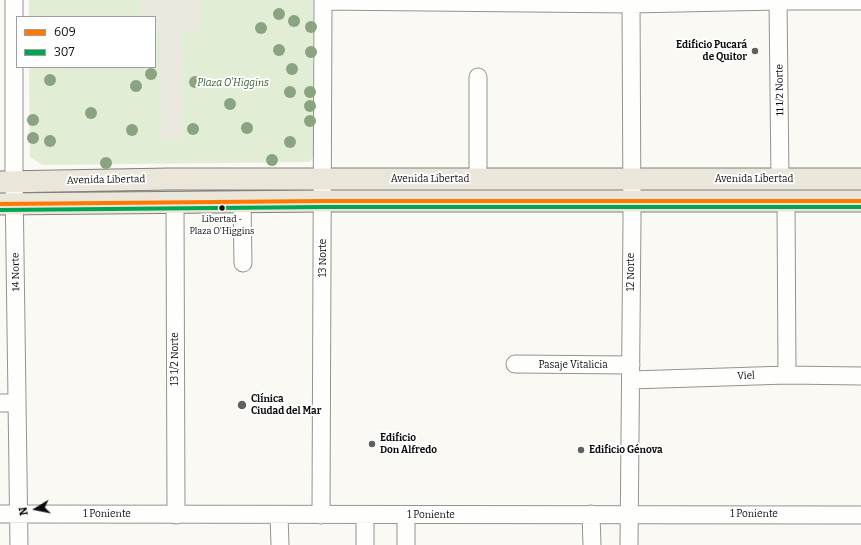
<!DOCTYPE html>
<meta charset="utf-8">
<style>
body{margin:0}
#map{position:relative;width:861px;height:545px;overflow:hidden;background:#faf9f3;font-family:Bitter,serif}
canvas{display:block}
.legend{position:absolute;left:16px;top:16px;width:140px;height:52px;box-sizing:border-box;background:#fff;border:1px solid #9e9e9e;margin:0;padding:5px 7px;list-style:none;font-size:12px;color:#0d0d0d}
.legend li{display:flex;align-items:center;gap:8px;height:20px}
.legend b{width:20px;border:1px solid #9e9e9e}
.north{position:absolute;left:16px;top:489px;width:40px;height:40px;-webkit-text-stroke:3px #fff;paint-order:stroke;rotate:260deg;font-size:11px;font-weight:700;line-height:16px;text-align:center;color:#0d0d0d}
.north::after{content:'';display:block;margin:auto;width:14px;height:18px;background:#0d0d0d;clip-path:polygon(50% 0,100% 100%,50% 72%,0 100%)}
</style>
<div id="map">
<canvas width="861" height="545"></canvas>
<ul class="legend">
<li><b style="height:5px;background:#ff7800"></b>609</li>
<li><b style="height:5px;background:#00a651"></b>307</li>
</ul>
<div class="north">N</div>
</div>
<script>
const context = document.querySelector('canvas').getContext('2d');
context.lineJoin = 'round';
function fill(path, color) { context.fillStyle = color; context.fill(path, 'evenodd'); }
const toPath = rows => new Path2D(rows.map(r => 'M' + r).join(''));
function strokePath(path, color, width, dash) { context.strokeStyle = color; context.lineWidth = width; context.lineCap = dash ? 'butt' : 'round'; context.setLineDash(dash || []); context.stroke(path); }
function label(font, color, halo, rows, align = 'center') {
  context.font = font + ' Bitter,serif'; context.lineWidth = 4; context.setLineDash([]); context.textBaseline = 'middle'; context.strokeStyle = halo; context.fillStyle = color; for (const [text, x, y, turn = 0] of rows) {
    context.save(); context.translate(x, y); context.rotate((+turn || 0) * Math.PI / 180); context.textAlign = isNaN(turn) ? turn : align; if (halo) context.strokeText(text, 0, 0); context.fillText(text, 0, 0); context.restore();
  }
}
fill(toPath([
 [29,0,313,0,314,155,310,162,42,165,30,157,29,67,155,67,155,17,29,17],
 [655,186,861,187,861,191,655,191],
 [40,189,297,189,297,194,40,193]
]), '#e2edd5');
fill(toPath([
 [142,0,199,0,199,32,181,32,182,139,162,139,161,33,155,32,155,17,142,17]
]), '#eae8df');
const minor = toPath([
 [14,0,14,181,19,545],
 [323,1,631,4,778,1,861,1],
 [778,1,780,179],
 [478,77,478,179],
 [786,201,787,375],
 [242,202,243,263],
 [175,203,176,515],
 [515,364,631,365],
 [631,380,787,375,861,376],
 [0,403,17,403],
 [0,514,861,515],
 [591,514,592,545],
 [279,515,280,545],
 [321,515,323,0],
 [365,515,365,545],
 [406,515,406,545],
 [629,545,632,219,631,0]
]);
const major = toPath([
 [0,182,170,179,861,179],
 [0,204,323,201,861,201]
]);
strokePath(minor, '#949391', 19);
strokePath(major, '#81817e', 23);
strokePath(minor, '#fefefd', 17);
strokePath(major, '#eae7da', 21);
strokePath(toPath([
 [0,204,323,201,861,201]
]), '#ff7800', 4);
strokePath(toPath([
 [0,210,323,207,861,207]
]), '#00a651', 4);
context.fillStyle = '#8aa482';
for (const [x, y] of [
 [279,14],
 [294,21],
 [311,27],
 [261,28],
 [279,50],
 [311,52],
 [292,69],
 [151,74],
 [50,80],
 [195,82],
 [136,86],
 [290,92],
 [310,92],
 [230,104],
 [310,106],
 [91,113],
 [33,120],
 [310,121],
 [247,128],
 [193,129],
 [132,130],
 [33,138],
 [50,141],
 [290,142],
 [272,160],
 [106,163]
]) { context.beginPath(); context.arc(x, y, 6, 0, 2 * Math.PI); context.fill(); }
for (const [x, y, r, color] of [
 [755,51,4,"#60605e"],
 [222,208,3.5,"#0d0d0d"],
 [242,405,5,"#60605e"],
 [372,444,4,"#60605e"],
 [581,450,4,"#60605e"]
]) { const dot = new Path2D(); dot.arc(x, y, r, 0, 2 * Math.PI); context.fillStyle = color; context.fill(dot); strokePath(dot, '#fff', 1.5); }
label('9px', '#0d0d0d', '#fff', [
 ["Libertad -",222,219],
 ["Plaza O'Higgins",222,231]
]);
label('bold 10px', '#0d0d0d', '#fff', [
 ["Edificio Pucará",747,45,"right"],
 ["de Quitor",747,57,"right"],
 ["Clínica",251,399],
 ["Ciudad del Mar",251,411],
 ["Edificio",380,438],
 ["Don Alfredo",380,450],
 ["Edificio Génova",589,450]
], 'left');
label('italic 10px', '#2e5e25', '#fff', [
 ["Plaza O'Higgins",233,83]
]);
label('10px', '#0d0d0d', '#fff', [
 ["11 1/2 Norte",780,90,-91],
 ["Avenida Libertad",430,179],
 ["Avenida Libertad",754,179],
 ["Avenida Libertad",106,180,-1],
 ["13 Norte",323,258,-90],
 ["14 Norte",16,272,-91],
 ["12 Norte",631,272,-90],
 ["13 1/2 Norte",175,359,-90],
 ["Pasaje Vitalicia",573,365],
 ["Viel",746,376,-2],
 ["1 Poniente",107,514],
 ["1 Poniente",754,514],
 ["1 Poniente",431,515]
]);
</script>
